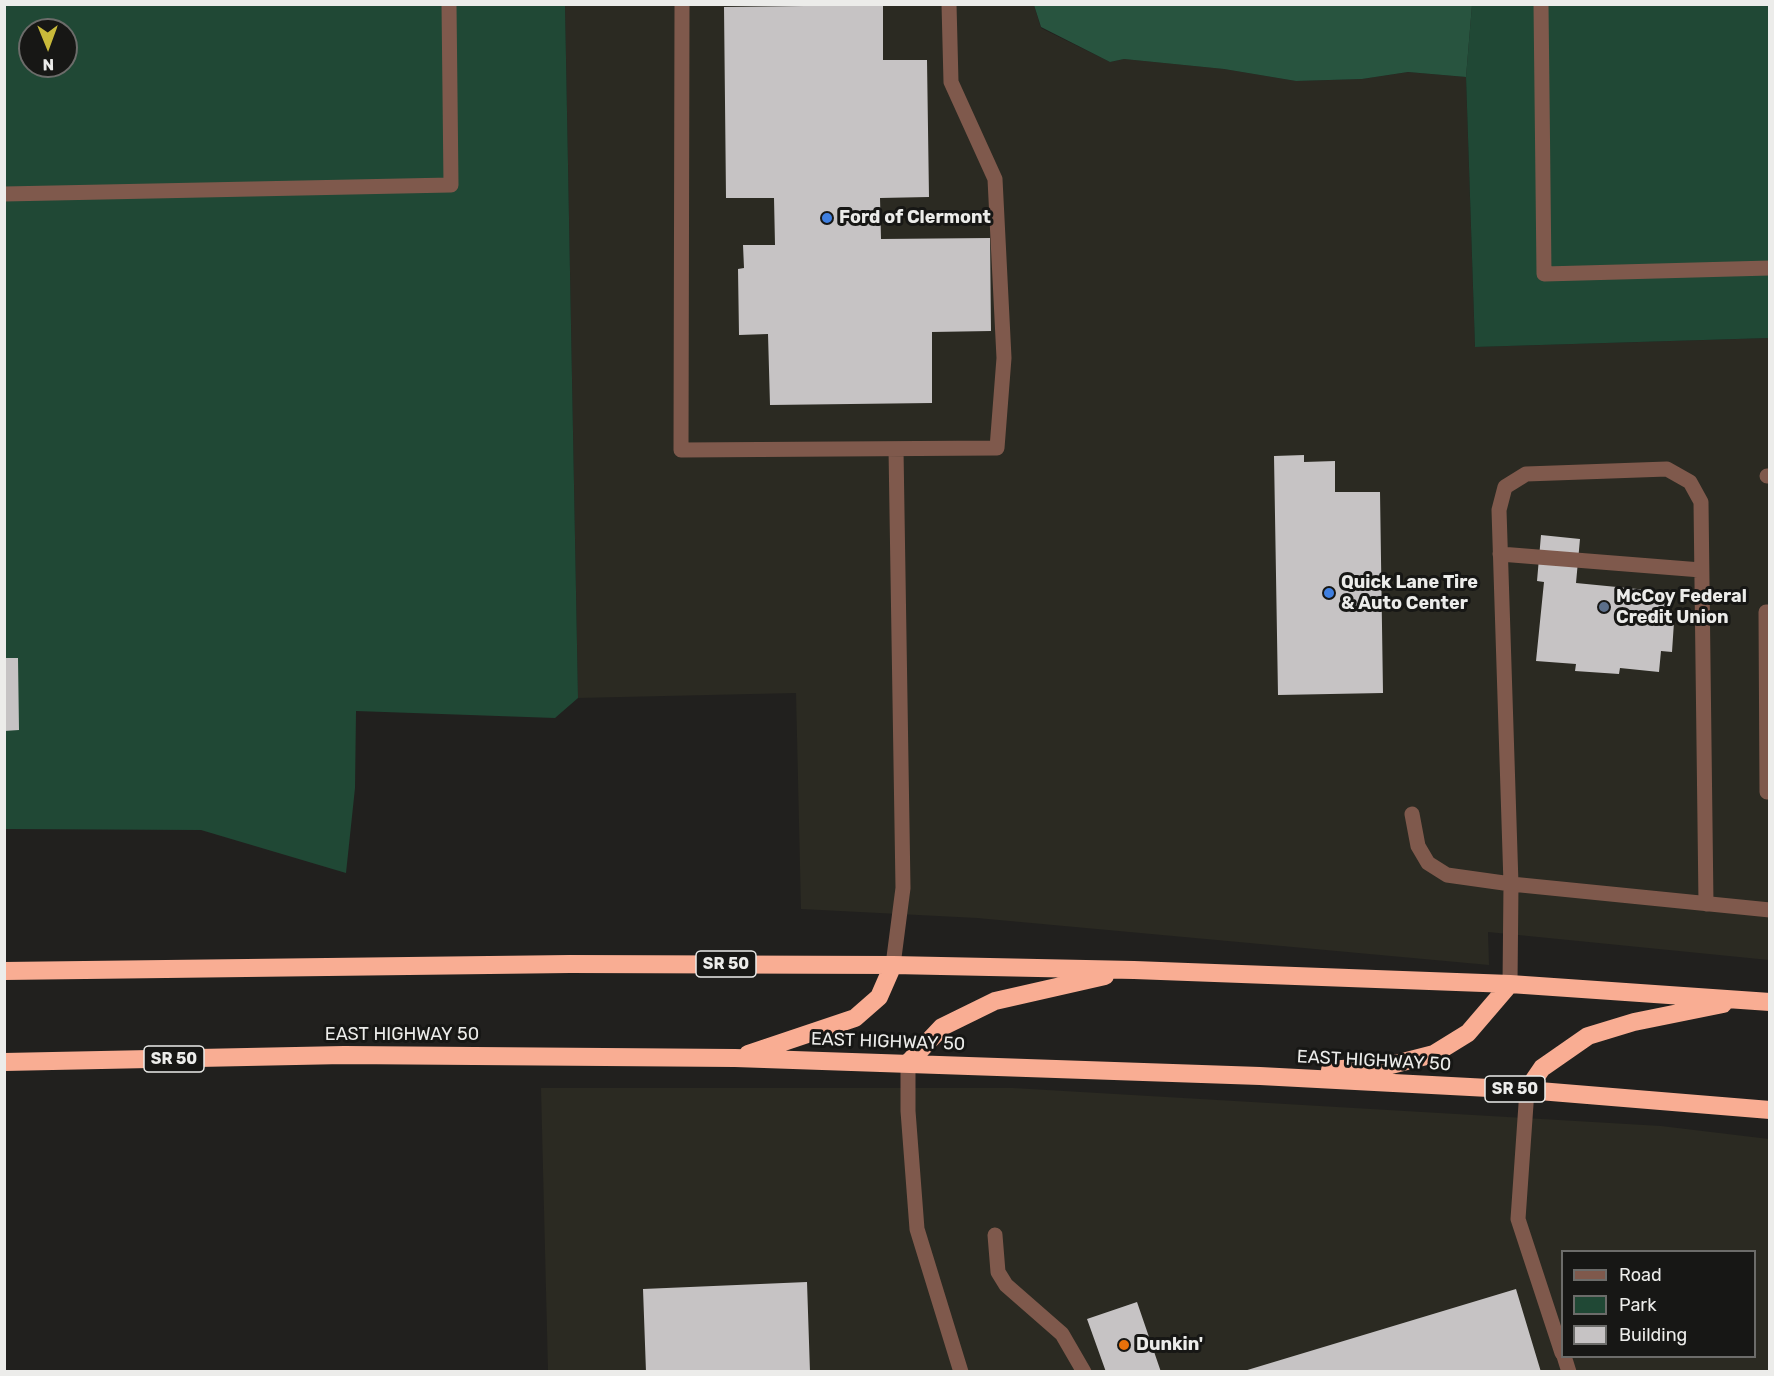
<!DOCTYPE html>
<style>
body{margin:0}
#map{position:relative;width:1774px;height:1376px;overflow:hidden;background:#21201e;font-family:Rubik,sans-serif}
canvas{display:block}
.frame{position:absolute;inset:0;border:6px solid #ececea;pointer-events:none}
.legend{position:absolute;left:1561px;top:1250px;width:195px;height:108px;box-sizing:border-box;background:#171715;border:2px solid #6c6c6a;margin:0;padding:8px 10px;list-style:none;font-size:18px;color:#ececea}
.legend li{display:flex;align-items:center;gap:12px;height:30px}
.legend b{width:30px;border:2px solid #6c6c6a}
.north{position:absolute;left:18px;top:18px;width:60px;height:60px;box-sizing:border-box;background:#171715;border:2px solid #6c6c6a;border-radius:50%;rotate:179deg;font-size:16px;font-weight:700;line-height:24px;text-align:center;color:#ececea}
.north::after{content:'';display:block;margin:auto;width:21px;height:27px;background:#c9ba3a;clip-path:polygon(50% 0,100% 100%,50% 72%,0 100%)}
</style>
<div id="map">
<canvas width="1774" height="1376"></canvas>
<div class="frame"></div>
<ul class="legend">
<li><b style="height:8px;background:#7f594c"></b>Road</li>
<li><b style="height:16px;background:#204835"></b>Park</li>
<li><b style="height:16px;background:#c6c3c4"></b>Building</li>
</ul>
<div class="north">N</div>
</div>
<script>
const context = document.querySelector('canvas').getContext('2d');
context.lineJoin = 'round';
function fill(path, color) { context.fillStyle = color; context.fill(path, 'evenodd'); }
const toPath = rows => new Path2D(rows.map(r => 'M' + r).join(''));
function strokePath(path, color, width, dash) { context.strokeStyle = color; context.lineWidth = width; context.lineCap = dash ? 'butt' : 'round'; context.setLineDash(dash || []); context.stroke(path); }
function label(font, color, halo, rows, align = 'center') {
  context.font = font + ' Rubik,sans-serif'; context.lineWidth = 6; context.setLineDash([]); context.textBaseline = 'middle'; context.strokeStyle = halo; context.fillStyle = color; for (const [text, x, y, turn = 0] of rows) {
    context.save(); context.translate(x, y); context.rotate((+turn || 0) * Math.PI / 180); context.textAlign = isNaN(turn) ? turn : align; if (halo) context.strokeText(text, 0, 0); context.fillText(text, 0, 0); context.restore();
  }
}
fill(toPath([
 [565,5,1034,5,1041,28,1110,62,1124,59,1224,69,1296,81,1362,79,1408,72,1466,77,1475,347,1769,338,1769,960,1488,932,1489,965,977,918,801,909,796,693,578,698],
 [541,1088,1013,1088,1661,1126,1769,1139,1769,1371,548,1371],
 [1562,1252,1754,1252,1754,1356,1562,1356]
]), '#2b2a22');
fill(toPath([
 [5,5,565,5,578,698,555,718,356,711,355,788,346,873,201,830,5,829],
 [30,30,66,30,66,66,30,66],
 [1472,5,1769,5,1769,338,1475,347,1466,77]
]), '#204835');
fill(toPath([
 [1034,5,1472,5,1466,77,1408,72,1362,79,1296,81,1224,69,1124,59,1110,62,1041,27]
]), '#28543f');
fill(toPath([
 [883,5,883,60,927,60,929,197,880,198,881,239,990,238,991,331,932,332,932,403,770,405,768,334,739,335,738,269,744,268,743,245,775,245,774,198,726,198,724,7],
 [1304,455,1304,462,1335,461,1335,492,1380,492,1383,693,1278,695,1274,456],
 [1541,535,1580,539,1576,583,1668,592,1665,621,1674,622,1672,652,1661,651,1659,672,1620,668,1619,674,1575,671,1576,664,1536,661,1544,582,1537,581],
 [4,658,18,658,19,730,4,731],
 [807,1282,810,1372,646,1372,643,1289],
 [1516,1289,1541,1372,1244,1372,1244,1371],
 [1137,1302,1161,1372,1106,1372,1087,1319]
]), '#c6c3c4');
strokePath(toPath([
 [682,4,681,450,997,448,1004,358,995,179,951,82,949,4],
 [1541,4,1544,274,1770,268],
 [4,194,451,185,449,4],
 [1767,476,1770,476],
 [1500,554,1701,570],
 [1770,612,1766,612,1767,792,1770,792],
 [1412,814,1418,846,1428,863,1447,875,1511,884,1499,510,1505,487,1526,474,1667,469,1690,482,1701,502,1706,904],
 [893,965,903,888,896,449],
 [1510,984,1511,884,1770,910],
 [908,1063,908,1111,917,1229,961,1372],
 [1527,1090,1518,1219,1562,1353],
 [995,1235,998,1272,1006,1285,1062,1334,1084,1372],
 [1564,1356,1569,1372]
]), '#7f594c', 15);
strokePath(toPath([
 [4,971,570,964,893,965,1134,970,1510,984,1770,1002],
 [748,1054,855,1018,879,997,893,965],
 [4,1062,344,1055,735,1058,1260,1076,1527,1090,1770,1110],
 [908,1063,942,1027,995,1001,1105,976],
 [1330,1070,1391,1065,1434,1054,1468,1033,1510,984],
 [1527,1090,1542,1068,1588,1036,1634,1022,1723,1004]
]), '#f9ad93', 18);
for (const [x, y, r, color] of [
 [827,218,6,"#3f7fe0"],
 [1329,593,6,"#3f7fe0"],
 [1604,607,6,"#5c6f8a"],
 [1124,1345,6,"#e8710a"]
]) { const dot = new Path2D(); dot.arc(x, y, r, 0, 2 * Math.PI); context.fillStyle = color; context.fill(dot); strokePath(dot, '#171715', 2); }
for (const [x, y, w] of [
 [726,964,60],
 [174,1059,60],
 [1515,1089,60]
]) { const box = new Path2D(); box.roundRect(x - w / 2, y - 13, w, 26, 4.5); context.fillStyle = '#171715'; context.fill(box); strokePath(box, '#ececea', 1.5); }
label('bold 16px', '#ececea', null, [
 ["SR 50",726,964],
 ["SR 50",174,1059],
 ["SR 50",1515,1089]
]);
label('bold 18px', '#ececea', '#171715', [
 ["Ford of Clermont",839,218],
 ["Quick Lane Tire",1341,583],
 ["& Auto Center",1341,604],
 ["McCoy Federal",1616,597],
 ["Credit Union",1616,618],
 ["Dunkin'",1136,1345]
], 'left');
label('18px', '#ececea', '#171715', [
 ["EAST HIGHWAY 50",402,1035],
 ["EAST HIGHWAY 50",888,1042,2],
 ["EAST HIGHWAY 50",1374,1061,3]
]);
</script>
